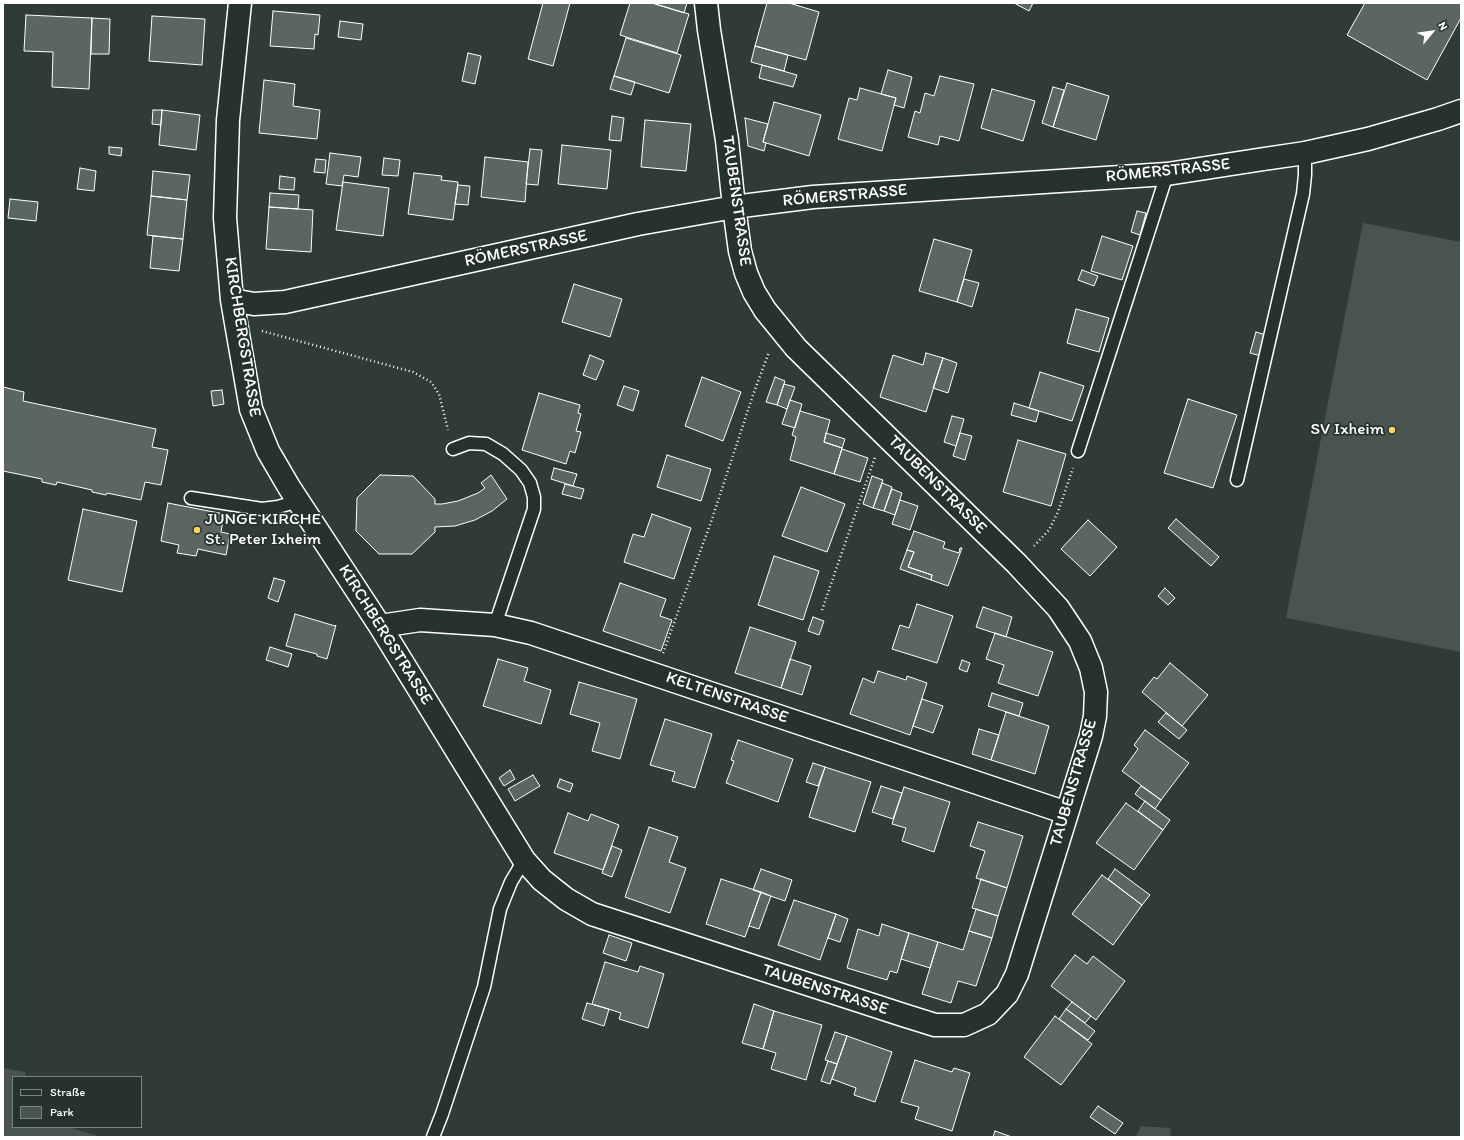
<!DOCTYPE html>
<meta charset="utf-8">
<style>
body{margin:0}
#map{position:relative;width:1464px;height:1140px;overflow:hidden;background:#2f3b35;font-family:Itim,sans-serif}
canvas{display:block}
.frame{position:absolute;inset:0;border:4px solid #fff;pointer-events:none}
.legend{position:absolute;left:12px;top:1076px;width:130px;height:52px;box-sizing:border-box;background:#26332d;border:1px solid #7d8581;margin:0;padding:5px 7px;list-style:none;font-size:12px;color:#fff}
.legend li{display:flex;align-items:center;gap:8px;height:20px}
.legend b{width:20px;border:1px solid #7d8581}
.north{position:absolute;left:1412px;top:12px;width:40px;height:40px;-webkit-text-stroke:3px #26332d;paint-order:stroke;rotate:61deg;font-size:11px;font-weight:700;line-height:16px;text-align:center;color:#fff}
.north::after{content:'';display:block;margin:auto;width:14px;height:18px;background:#fff;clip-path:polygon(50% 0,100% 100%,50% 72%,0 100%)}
</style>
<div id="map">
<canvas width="1464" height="1140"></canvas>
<div class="frame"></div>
<ul class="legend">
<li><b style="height:5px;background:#26332d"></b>Straße</li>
<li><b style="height:11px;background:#4a544f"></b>Park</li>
</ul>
<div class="north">N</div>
</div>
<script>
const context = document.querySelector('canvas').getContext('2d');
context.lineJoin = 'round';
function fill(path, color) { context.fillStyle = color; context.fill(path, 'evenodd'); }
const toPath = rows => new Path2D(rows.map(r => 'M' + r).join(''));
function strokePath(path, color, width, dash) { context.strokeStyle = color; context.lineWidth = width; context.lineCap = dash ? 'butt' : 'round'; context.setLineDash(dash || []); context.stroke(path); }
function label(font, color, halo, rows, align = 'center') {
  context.font = font + ' Itim,sans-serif'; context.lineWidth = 3.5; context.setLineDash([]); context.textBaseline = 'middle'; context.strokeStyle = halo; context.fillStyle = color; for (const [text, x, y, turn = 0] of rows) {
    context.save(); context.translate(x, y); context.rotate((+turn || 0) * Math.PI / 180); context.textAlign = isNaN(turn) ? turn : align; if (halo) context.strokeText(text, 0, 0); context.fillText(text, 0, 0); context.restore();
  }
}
fill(toPath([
 [1363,223,1461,242,1461,652,1286,618],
 [3,1068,25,1072,26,1077,13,1077,13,1127,69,1127,101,1137,3,1137],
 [1141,1126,1170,1128,1171,1137,1136,1137]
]), '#4a544f');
const building = toPath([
 [543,3,570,3,553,66,528,59,543,3],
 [630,3,652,3,689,14,677,53,620,35,630,3],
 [652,3,687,3,684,13,652,3],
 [767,3,789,3,819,12,806,60,755,46,767,3],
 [1014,3,1033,3,1029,11,1014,3],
 [1365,3,1461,3,1461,18,1427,80,1347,35,1365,3],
 [273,11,320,15,318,35,315,34,314,49,270,46,273,11],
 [26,15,92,18,89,89,52,87,53,52,24,51,26,15],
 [152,16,205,19,202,65,149,61,152,16],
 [92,18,110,19,109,54,91,54,92,18],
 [340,21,363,24,361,40,338,37,340,21],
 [626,38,681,55,669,93,614,76,626,38],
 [755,46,788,55,784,71,751,62,755,46],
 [468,53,481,56,475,84,462,81,468,53],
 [762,65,797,75,793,87,759,78,762,65],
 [888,70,912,77,904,108,894,105,896,98,881,94,888,70],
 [614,76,635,82,631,95,610,89,614,76],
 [940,76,974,84,959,141,940,136,938,145,908,137,915,111,920,113,925,93,934,96,940,76],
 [264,80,295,84,293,106,320,110,317,139,259,133,264,80],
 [1067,83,1109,96,1096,140,1053,127,1067,83],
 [1053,87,1064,90,1053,127,1042,123,1053,87],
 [860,88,896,98,882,151,838,139,849,98,857,100,860,88],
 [992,89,1035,101,1023,141,981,128,992,89],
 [774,102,821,115,809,156,763,142,774,102],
 [153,110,162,110,161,125,152,124,153,110],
 [162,110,200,115,196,150,159,145,162,110],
 [612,116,624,118,621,141,609,140,612,116],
 [745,118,768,124,763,142,766,143,764,151,748,146,745,118],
 [645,120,691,124,686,171,641,167,645,120],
 [562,145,611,150,607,189,558,184,562,145],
 [109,147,122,148,121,156,109,154,109,147],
 [530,149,542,150,538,185,526,184,530,149],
 [330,153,361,157,358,177,344,175,342,186,326,184,330,153],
 [485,157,528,162,525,202,481,197,485,157],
 [384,158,400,160,398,176,382,175,384,158],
 [316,159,326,160,325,173,314,172,316,159],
 [80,168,96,171,94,191,77,189,80,168],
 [153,171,190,175,187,200,151,196,153,171],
 [414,173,442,176,441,180,458,182,453,220,408,214,414,173],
 [280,176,295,178,294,190,279,189,280,176],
 [343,182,389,188,383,236,336,230,343,182],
 [458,185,470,186,468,205,455,204,458,185],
 [270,193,299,195,298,209,269,207,270,193],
 [151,196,187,200,183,239,147,235,151,196],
 [10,199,38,202,36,221,8,218,10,199],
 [269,207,313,210,311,252,266,249,269,207],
 [1137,211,1146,213,1140,235,1131,232,1137,211],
 [153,236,183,239,179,271,150,268,153,236],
 [1102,236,1133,246,1122,280,1091,271,1102,236],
 [934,239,972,250,957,302,919,291,934,239],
 [1082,270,1098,276,1094,286,1078,280,1082,270],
 [964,279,979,283,972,307,957,302,964,279],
 [574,284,622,299,610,337,562,322,574,284],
 [1076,309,1109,318,1099,352,1067,343,1076,309],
 [1256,332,1266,335,1261,356,1250,353,1256,332],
 [926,353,943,358,926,412,880,397,893,355,923,365,926,353],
 [590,355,604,361,596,380,583,375,590,355],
 [943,358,957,363,948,393,933,388,943,358],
 [1040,372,1084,386,1072,421,1029,408,1040,372],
 [702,377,741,392,723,441,685,426,702,377],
 [775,377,785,381,777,405,766,402,775,377],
 [784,384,795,387,787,409,777,405,784,384],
 [624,386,639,391,633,411,617,405,624,386],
 [3,387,24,392,23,401,156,429,152,447,168,450,161,485,145,482,141,500,107,493,106,495,92,492,92,490,57,482,56,485,42,482,42,479,3,471,3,387],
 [222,390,224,404,213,406,211,391,222,390],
 [539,393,580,405,578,413,581,414,576,431,581,432,575,453,570,451,566,464,522,450,539,393],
 [1188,399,1237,415,1213,488,1164,473,1188,399],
 [790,400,802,404,795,428,782,424,790,400],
 [1014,403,1039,411,1036,422,1011,415,1014,403],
 [800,411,830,420,824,442,842,448,834,474,790,460,796,437,792,435,800,411],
 [952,416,964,419,956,446,944,442,952,416],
 [826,433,845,439,842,448,824,442,826,433],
 [960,433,972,436,965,460,953,456,960,433],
 [1018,440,1066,454,1051,506,1003,492,1018,440],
 [842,449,868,458,860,482,834,474,842,449],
 [667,455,711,469,701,501,657,487,667,455],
 [554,468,577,474,573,486,551,479,554,468],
 [380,475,413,476,435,499,435,504,442,504,458,501,478,493,485,488,481,483,491,475,507,499,492,511,475,520,455,526,435,527,435,532,412,554,379,554,356,531,357,498,380,475],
 [872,476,883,480,873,508,863,504,872,476],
 [882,483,892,487,884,511,873,508,882,483],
 [565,484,584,489,581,499,562,494,565,484],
 [801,487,845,504,827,552,782,536,801,487],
 [892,489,902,493,895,515,884,511,892,489],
 [900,500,918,506,910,530,892,524,900,500],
 [168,503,224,514,221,532,230,534,226,555,198,549,196,556,177,553,179,545,161,541,168,503],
 [83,509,137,521,122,592,68,580,83,509],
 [652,514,691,528,674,579,624,562,633,534,644,537,652,514],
 [1176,519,1219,557,1211,566,1168,528,1176,519],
 [1088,520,1117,547,1090,576,1061,549,1088,520],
 [914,531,945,542,943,548,959,553,960,548,962,548,948,586,931,580,932,575,908,567,914,552,907,550,914,531],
 [907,550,914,552,908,567,932,575,931,580,900,569,907,550],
 [774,556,819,571,803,620,758,605,774,556],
 [274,578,285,581,278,602,268,598,274,578],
 [620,583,666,599,660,616,672,620,661,651,603,631,620,583],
 [1165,588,1175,598,1168,605,1158,596,1165,588],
 [917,604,953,616,937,663,892,649,900,625,909,628,917,604],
 [983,607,1012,617,1006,637,976,627,983,607],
 [295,614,335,626,336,625,327,659,317,656,317,654,286,646,295,614],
 [813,617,824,621,819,635,808,631,813,617],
 [750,627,796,642,781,688,735,673,750,627],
 [995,633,1053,652,1038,696,998,683,1004,665,986,659,995,633],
 [270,647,292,654,288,667,266,660,270,647],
 [498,659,528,668,524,681,551,690,541,724,483,706,498,659],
 [790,659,811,666,802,695,781,688,790,659],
 [962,660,970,663,967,672,959,669,962,660],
 [1170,663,1208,695,1182,726,1142,692,1154,677,1157,679,1170,663],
 [878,671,906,680,907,676,927,683,910,735,850,714,863,678,874,683,878,671],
 [579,682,637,699,620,759,592,751,600,723,570,714,579,682],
 [992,693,1023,703,1019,716,988,706,992,693],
 [922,699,943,706,933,733,913,726,922,699],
 [1006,712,1049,726,1035,774,991,760,1006,712],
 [1166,713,1187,730,1179,739,1158,722,1166,713],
 [665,719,712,734,695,788,672,781,675,772,650,765,665,719],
 [979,729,999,735,991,760,972,754,979,729],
 [1145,730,1189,763,1161,800,1122,771,1138,749,1134,745,1145,730],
 [738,740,793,759,778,802,726,783,734,761,731,760,738,740],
 [813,763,825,767,818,786,806,782,813,763],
 [825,767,871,782,855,832,809,817,825,767],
 [510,770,515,779,504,786,499,778,510,770],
 [533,775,540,786,515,801,508,789,533,775],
 [560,779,573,784,570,792,557,787,560,779],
 [881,786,902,793,893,819,872,812,881,786],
 [1141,786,1161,800,1155,809,1135,794,1141,786],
 [904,787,950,802,934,852,902,841,906,828,892,824,904,787],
 [1145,801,1170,820,1163,830,1138,811,1145,801],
 [1126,803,1163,830,1134,870,1096,843,1126,803],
 [568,813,588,821,591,814,619,825,603,870,554,853,568,813],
 [978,822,1023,836,1007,888,976,878,985,851,970,846,978,822],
 [649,827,678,837,669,862,686,868,670,913,625,897,649,827],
 [612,846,622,850,612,877,602,873,612,846],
 [761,869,792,880,785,901,753,890,761,869],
 [1115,869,1150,895,1142,905,1108,879,1115,869],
 [1102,875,1142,905,1113,945,1072,914,1102,875],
 [721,879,761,892,745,937,706,924,721,879],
 [981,879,1007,888,998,916,972,908,981,879],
 [761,892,771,896,759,929,749,926,761,892],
 [794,900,836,914,820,960,778,945,794,900],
 [976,909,998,916,992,938,969,931,976,909],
 [836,914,848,919,840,942,828,938,836,914],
 [882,924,909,933,897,973,890,971,887,980,847,968,858,929,879,936,882,924],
 [969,931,992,938,976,986,958,981,951,1003,922,994,938,942,963,950,969,931],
 [909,933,938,942,930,968,901,959,909,933],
 [609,935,632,943,626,961,603,953,609,935],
 [1075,955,1087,964,1093,956,1125,981,1096,1020,1051,986,1075,955],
 [605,962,638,972,640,966,664,974,648,1028,619,1019,621,1013,592,1004,605,962],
 [1072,1002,1091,1016,1085,1023,1066,1009,1072,1002],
 [587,1003,609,1009,604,1026,582,1019,587,1003],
 [754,1004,774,1011,763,1049,742,1043,754,1004],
 [1066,1009,1095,1031,1088,1040,1059,1019,1066,1009],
 [774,1011,822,1025,806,1080,771,1069,776,1053,763,1049,774,1011],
 [1055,1016,1092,1044,1061,1085,1024,1057,1055,1016],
 [835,1032,847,1036,837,1064,825,1060,835,1032],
 [847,1036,892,1052,875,1102,854,1095,856,1088,832,1079,847,1036],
 [915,1060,952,1072,954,1068,970,1073,952,1131,915,1119,919,1107,901,1102,915,1060],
 [828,1061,837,1064,830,1084,821,1081,828,1061],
 [1098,1106,1123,1123,1115,1134,1090,1117,1098,1106],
 [995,1131,1012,1137,993,1137,995,1131]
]);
fill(building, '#5b6661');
strokePath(building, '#fff', 1);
const lane = toPath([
 [453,449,469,443,486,444,503,454,521,470,530,483,534,497,534,509,495,625],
 [1078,451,1167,174],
 [1237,480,1303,194,1305,175,1305,153],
 [191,498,262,509,278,507,298,501],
 [433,1137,442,1114,484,987,500,909,511,882,524,860]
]);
const street = toPath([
 [240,3,228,120,225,218,232,300,251,409,268,451,289,487,380,626,524,860,542,880,566,899,592,914,903,1015,935,1025,964,1025,988,1014,1007,994,1017,974,1091,736,1095,716,1096,692,1091,668,1080,641,1058,608,1017,564,796,348,765,310,754,292,746,273,740,251,734,207,727,140,709,30,706,3],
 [232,300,254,304,285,302,638,224,734,207,813,197,1167,174,1264,159,1305,153,1368,139,1438,119,1461,111],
 [380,626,420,620,495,625,531,633,1067,813]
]);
strokePath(lane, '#fff', 15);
strokePath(street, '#fff', 25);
strokePath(toPath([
 [262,331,413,372,431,382,439,394,448,430],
 [1034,546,1049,530,1058,512,1073,468],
 [822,610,875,457],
 [663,653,711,522,753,395,769,352]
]), '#fff', 2.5, [1, 3]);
strokePath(lane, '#26332d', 12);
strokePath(street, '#26332d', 22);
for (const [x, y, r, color] of [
 [1392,430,4,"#ffd166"],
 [197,530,4,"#ffd166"]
]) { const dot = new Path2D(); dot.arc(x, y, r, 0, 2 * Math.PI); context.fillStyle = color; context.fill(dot); strokePath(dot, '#26332d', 1.5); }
label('17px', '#fff', '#26332d', [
 ["RÖMERSTRASSE",1168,171,-6],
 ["RÖMERSTRASSE",845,196,-5],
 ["TAUBENSTRASSE",736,201,82],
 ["RÖMERSTRASSE",526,249,-12],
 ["KIRCHBERGSTRASSE",242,337,81],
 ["TAUBENSTRASSE",937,485,45],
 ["KIRCHBERGSTRASSE",385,635,58],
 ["KELTENSTRASSE",727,698,19],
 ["TAUBENSTRASSE",1074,783,-74],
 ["TAUBENSTRASSE",825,990,18]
]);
label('17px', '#fff', '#26332d', [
 ["SV Ixheim",1384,430],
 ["JUNGE KIRCHE",205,520,"left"],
 ["St. Peter Ixheim",205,540,"left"]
], 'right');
</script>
